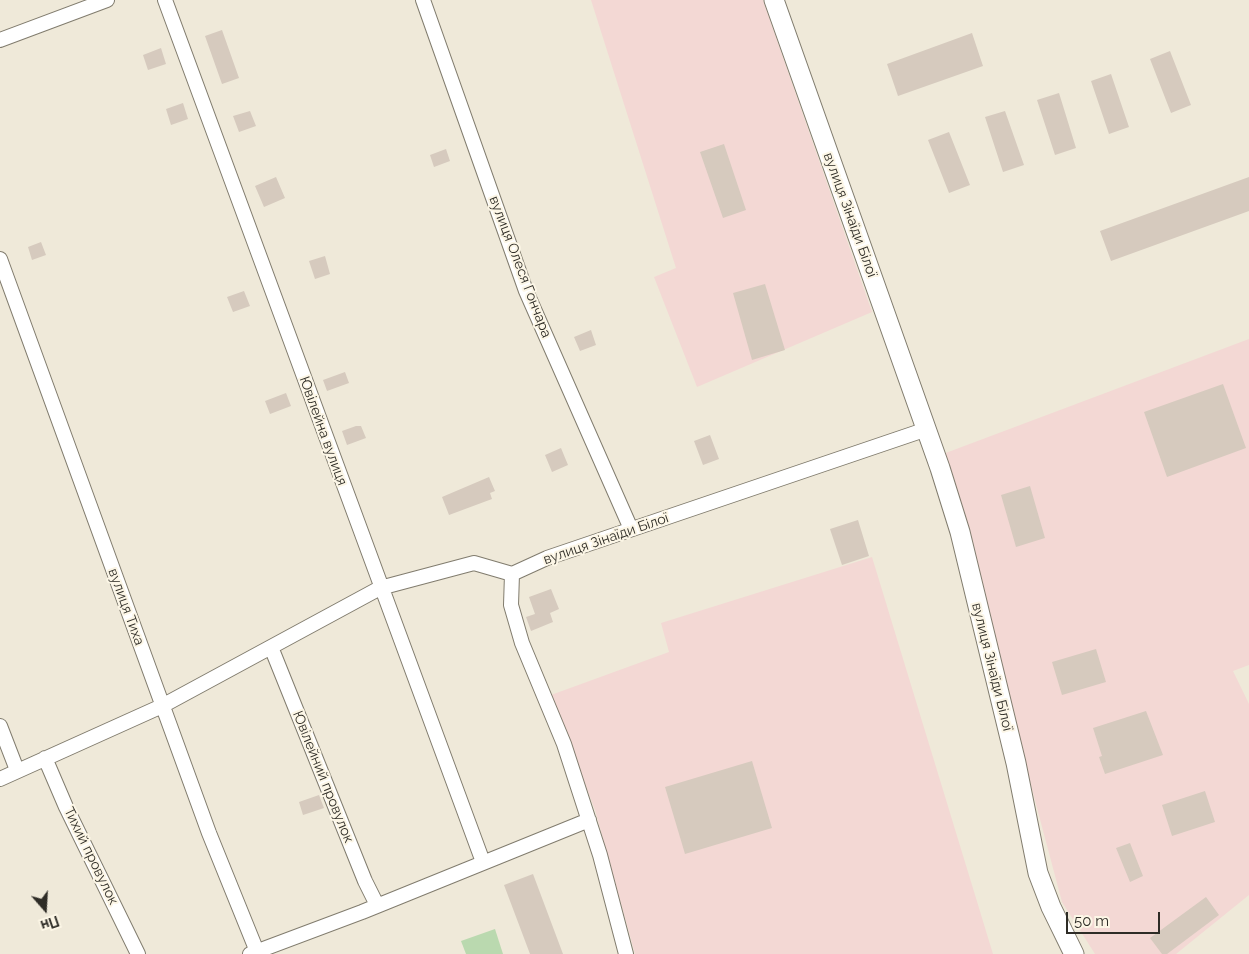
<!DOCTYPE html>
<meta charset="utf-8">
<style>
body{margin:0}
#map{position:relative;width:1249px;height:954px;overflow:hidden;background:#efe9d9;font-family:Raleway,sans-serif}
canvas{display:block}
.north{position:absolute;left:20px;top:884px;width:50px;height:50px;-webkit-text-stroke:4px #fcf6e6;paint-order:stroke;rotate:161deg;font-size:14px;font-weight:700;line-height:20px;text-align:center;color:#2e2c26}
.north::after{content:'';display:block;margin:auto;width:18px;height:22px;background:#2e2c26;clip-path:polygon(50% 0,100% 100%,50% 72%,0 100%)}
.scale{position:absolute;left:1066px;top:912px;width:94px;height:22px;box-sizing:border-box;border:2px solid #2e2c26;border-top:0;padding-left:6px;font-size:15px;line-height:18px;white-space:nowrap;color:#2e2c26;-webkit-text-stroke:4px #fcf6e6;paint-order:stroke}
</style>
<div id="map">
<canvas width="1249" height="954"></canvas>
<div class="north">Пн</div>
<div class="scale">50 m</div>
</div>
<script>
const context = document.querySelector('canvas').getContext('2d');
context.lineJoin = 'round';
function fill(path, color) { context.fillStyle = color; context.fill(path, 'evenodd'); }
const toPath = rows => new Path2D(rows.map(r => 'M' + r).join(''));
function strokePath(path, color, width, dash) { context.strokeStyle = color; context.lineWidth = width; context.lineCap = dash ? 'butt' : 'round'; context.setLineDash(dash || []); context.stroke(path); }
function label(font, color, halo, rows, align = 'center') {
  context.font = font + ' Raleway,sans-serif'; context.lineWidth = 4; context.setLineDash([]); context.textBaseline = 'middle'; context.strokeStyle = halo; context.fillStyle = color; for (const [text, x, y, turn = 0] of rows) {
    context.save(); context.translate(x, y); context.rotate((+turn || 0) * Math.PI / 180); context.textAlign = isNaN(turn) ? turn : align; if (halo) context.strokeText(text, 0, 0); context.fillText(text, 0, 0); context.restore();
  }
}
fill(toPath([
 [591,0,763,0,872,312,697,387,654,277,676,268],
 [1249,339,1249,665,1233,671,1249,704,1249,895,1176,954,1095,954,1062,902,943,454],
 [872,557,993,954,635,954,595,810,551,695,669,652,661,623]
]), '#f3d8d4');
fill(toPath([
 [495,929,503,954,466,954,461,941]
]), '#bad9af');
fill(toPath([
 [222,30,239,78,222,84,205,36],
 [972,33,983,66,898,96,887,64],
 [161,48,166,64,148,70,143,55],
 [1170,51,1191,105,1171,113,1150,59],
 [1111,74,1129,127,1109,134,1091,81],
 [1059,93,1076,148,1055,155,1037,100],
 [183,103,188,119,171,125,166,109],
 [250,111,256,126,239,132,233,116],
 [1005,111,1024,165,1003,172,985,117],
 [949,132,970,185,949,193,928,140],
 [724,144,746,210,723,218,700,152],
 [446,149,450,161,434,167,430,155],
 [276,177,285,198,264,207,255,186],
 [1249,177,1249,211,1111,261,1100,231],
 [41,242,46,255,32,260,28,247],
 [325,256,330,274,315,279,309,261],
 [765,284,785,350,752,360,733,293],
 [244,291,250,306,233,312,227,297],
 [591,330,596,345,580,351,574,337],
 [345,372,349,383,327,391,323,380],
 [1223,384,1246,448,1167,477,1144,412],
 [286,393,291,406,270,414,265,401],
 [356,426,361,426,366,438,347,445,342,431],
 [710,435,719,459,703,465,694,441],
 [561,448,568,465,552,472,545,455],
 [489,477,495,491,490,493,492,499,449,515,442,497],
 [1030,486,1045,538,1016,547,1001,495],
 [858,520,869,556,842,565,830,529],
 [551,589,559,609,550,613,553,622,531,631,526,617,535,614,529,597],
 [1096,649,1106,682,1062,695,1052,662],
 [1146,711,1163,755,1105,774,1099,757,1102,756,1093,728],
 [752,761,772,828,685,854,665,787],
 [1205,791,1215,822,1172,836,1162,805],
 [319,795,324,808,303,815,299,802],
 [1130,843,1143,876,1130,882,1116,848],
 [533,874,563,954,530,954,504,885],
 [1206,897,1219,915,1167,954,1162,954,1150,938]
]), '#d6cabe');
const street = toPath([
 [165,0,483,862],
 [423,0,526,291,631,529],
 [0,40,107,0],
 [0,259,209,833,258,954],
 [512,574,547,558,927,429],
 [512,574,511,605,522,643,564,744,600,855,626,954],
 [271,647,365,881,377,905],
 [0,726,17,770],
 [45,758,66,807,138,954],
 [0,779,162,706,380,588,474,563,512,574],
 [250,954,362,912,589,820]
]);
const secondary = toPath([
 [774,0,940,468,960,532,1016,763,1038,873,1051,907,1074,954]
]);
strokePath(street, '#817c6e', 16);
strokePath(secondary, '#817c6e', 21);
strokePath(street, '#fff', 14);
strokePath(secondary, '#fff', 19);
label('14px', '#2e2c26', '#fcf6e6', [
 ["вулиця Зінаїди Білої",850,215,70],
 ["вулиця Олеся Гончара",520,267,69],
 ["Ювілейна вулиця",323,431,70],
 ["вулиця Зінаїди Білої",606,539,-19],
 ["вулиця Тиха",126,607,70],
 ["вулиця Зінаїди Білої",992,667,76],
 ["Ювілейний провулок",323,777,68],
 ["Тихий провулок",91,856,64]
]);
</script>
